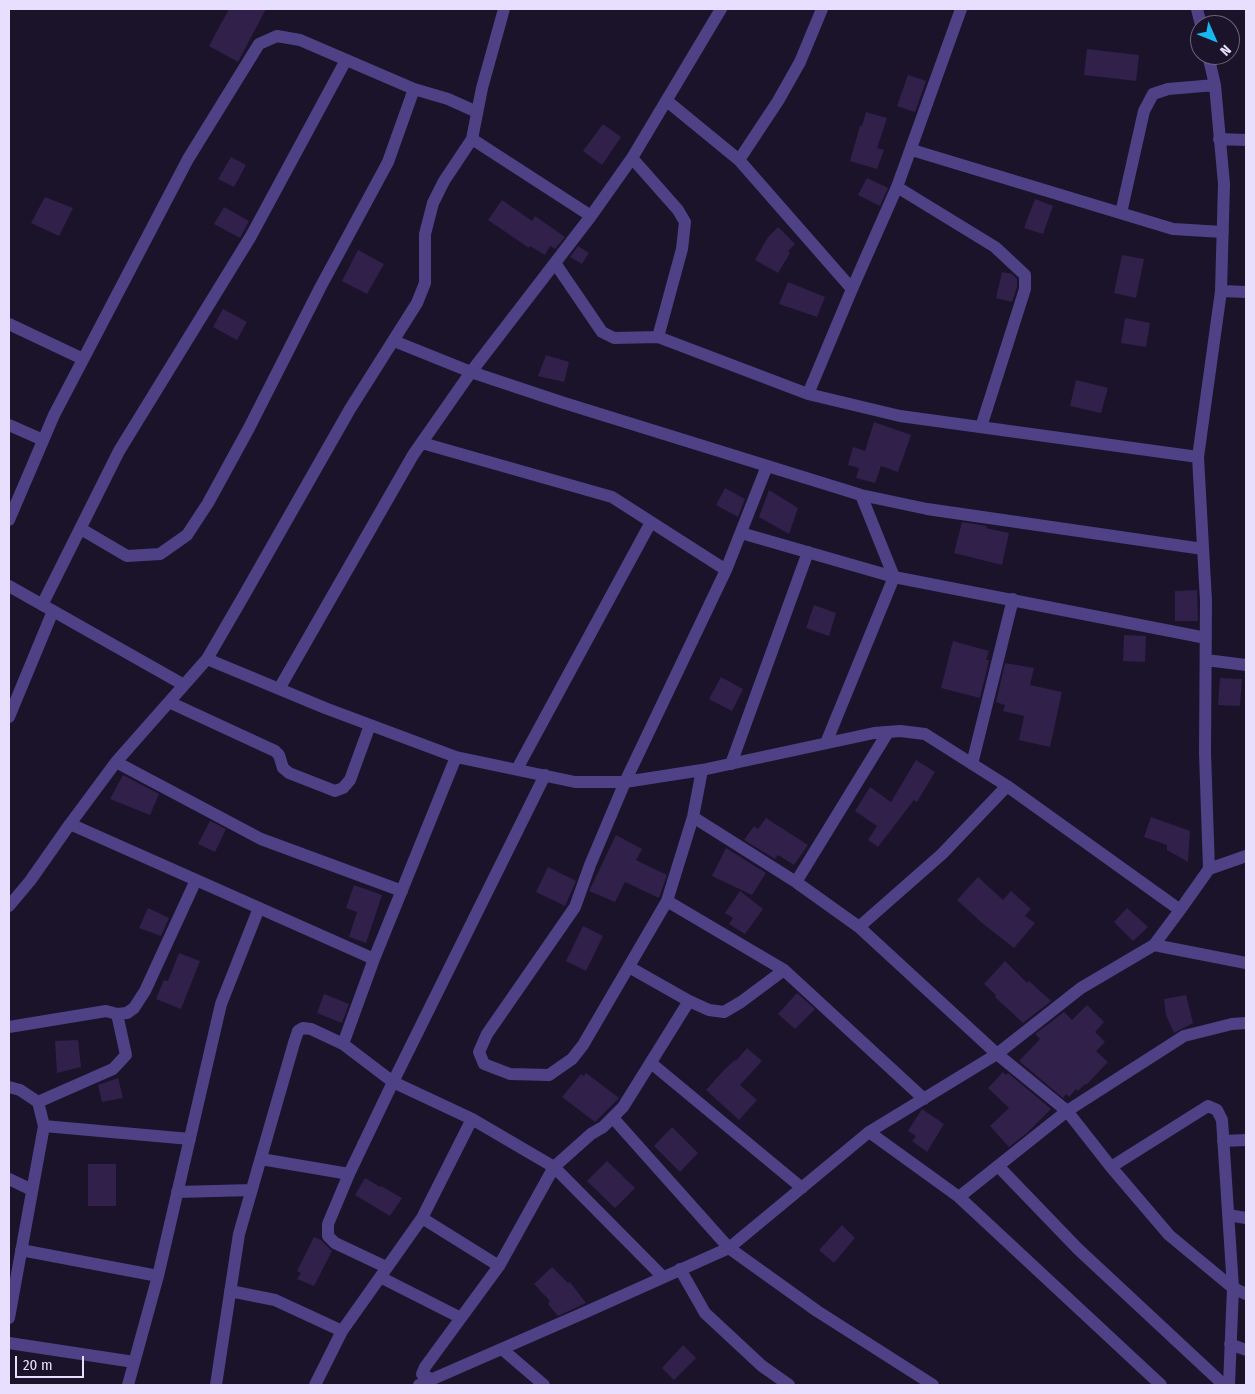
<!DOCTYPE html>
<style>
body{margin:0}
#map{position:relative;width:1255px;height:1394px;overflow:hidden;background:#1b132a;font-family:"Fira Sans Condensed",sans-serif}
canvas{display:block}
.frame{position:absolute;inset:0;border:10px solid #e7dffd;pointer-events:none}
.north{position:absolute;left:1190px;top:15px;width:50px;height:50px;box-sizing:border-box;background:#1b132a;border:1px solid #6d657e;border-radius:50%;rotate:134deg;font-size:14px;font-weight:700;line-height:20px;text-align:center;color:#e7dffd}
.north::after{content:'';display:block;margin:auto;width:18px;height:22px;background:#18b7f0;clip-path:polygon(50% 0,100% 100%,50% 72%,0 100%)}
.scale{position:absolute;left:15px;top:1356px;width:69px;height:22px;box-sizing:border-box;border:2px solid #e7dffd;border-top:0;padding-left:6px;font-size:15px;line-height:18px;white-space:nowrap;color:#e7dffd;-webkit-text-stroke:4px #1b132a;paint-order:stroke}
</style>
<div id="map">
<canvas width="1255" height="1394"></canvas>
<div class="frame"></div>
<div class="north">N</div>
<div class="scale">20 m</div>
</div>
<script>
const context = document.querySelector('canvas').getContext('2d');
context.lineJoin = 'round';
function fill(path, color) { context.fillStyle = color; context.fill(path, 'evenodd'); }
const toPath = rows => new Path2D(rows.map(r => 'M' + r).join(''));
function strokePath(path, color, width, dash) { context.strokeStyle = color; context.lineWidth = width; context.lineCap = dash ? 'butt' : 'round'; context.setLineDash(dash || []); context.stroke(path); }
fill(toPath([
 [229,9,266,9,238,62,209,46],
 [1087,49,1139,55,1136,81,1084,75],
 [908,75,926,81,915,112,897,106],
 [866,112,887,118,877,148,884,150,877,169,850,161,860,126,862,126],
 [603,124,621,137,602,165,583,151],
 [231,157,246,165,234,187,218,179],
 [867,178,888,188,880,206,858,195],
 [45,197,73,208,59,236,31,223],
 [1035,199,1053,206,1043,234,1024,228],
 [502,200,532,221,535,216,565,237,555,249,550,246,545,255,530,246,529,248,488,220],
 [224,207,249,221,240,238,214,224],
 [778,227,795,244,788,251,790,253,778,273,755,260,768,237],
 [578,246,589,253,582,264,570,257],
 [358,250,384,264,367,294,342,281],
 [1122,255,1144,259,1136,298,1114,293],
 [1002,272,1012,274,1017,279,1017,287,1012,302,996,298],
 [788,282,825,297,817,317,779,304],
 [223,309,247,322,237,340,213,327],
 [1125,318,1150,323,1146,347,1121,343],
 [546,355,569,362,564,382,538,376],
 [1076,380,1108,388,1101,413,1070,406],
 [874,422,911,435,898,472,881,466,875,483,856,478,859,468,848,465,853,447,865,451],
 [725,488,745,499,738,517,716,505],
 [769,490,798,508,789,534,759,517],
 [962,522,987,526,986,528,1009,533,1002,565,954,553],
 [1197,590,1198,621,1175,621,1175,591],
 [814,605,836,613,829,636,806,628],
 [1124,635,1146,636,1145,662,1123,661],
 [953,641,989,651,986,660,989,660,980,698,941,688],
 [1005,663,1034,668,1030,685,1062,692,1050,747,1019,740,1024,716,1003,711,1005,705,996,702],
 [721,677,743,689,732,711,709,699],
 [1220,678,1242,679,1240,706,1218,705],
 [916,760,935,772,917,802,914,800,878,847,868,840,877,826,855,811,870,787,891,802],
 [123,775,159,794,150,815,110,799],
 [1151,817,1190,831,1188,862,1167,850,1167,845,1144,837],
 [766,818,808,845,794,865,778,855,775,859,744,840,754,826,758,829],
 [210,821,226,829,215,852,198,844],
 [616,835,642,849,636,860,667,875,659,898,625,882,615,902,589,891],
 [726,848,766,873,752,895,712,876],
 [548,867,576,881,565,906,536,892],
 [978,877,1003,900,1011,891,1031,909,1025,916,1035,923,1014,948,982,923,957,900],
 [354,885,382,895,366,943,349,937,357,912,346,908],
 [740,891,763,909,745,934,729,924,733,918,725,913],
 [148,908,169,918,161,936,139,928],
 [1127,908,1148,927,1133,941,1114,922],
 [583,926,603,936,586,971,566,961],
 [179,953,200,961,181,1009,156,999,164,980,168,981],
 [1005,961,1027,983,1029,981,1051,1001,1023,1023,995,997,996,995,984,984],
 [797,993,815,1009,795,1029,778,1014],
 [324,994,349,1004,342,1023,317,1013],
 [1186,995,1193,1023,1174,1033,1166,1015,1164,999],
 [1087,1005,1104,1022,1095,1032,1105,1042,1096,1051,1108,1062,1086,1085,1085,1084,1078,1091,1076,1089,1069,1097,1066,1094,1063,1098,1019,1061,1040,1039,1035,1034,1064,1012,1072,1020],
 [78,1040,81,1067,57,1073,55,1041],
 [747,1048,762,1061,740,1085,757,1100,739,1120,706,1090,724,1070,735,1060,736,1061],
 [1003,1072,1006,1075,1008,1073,1051,1109,1027,1133,1009,1147,990,1126,1009,1108,988,1088],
 [586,1073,619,1098,595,1122,562,1097,581,1074,584,1076],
 [118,1078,123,1098,102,1102,98,1085],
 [922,1109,944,1124,927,1152,912,1141,916,1136,908,1131],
 [672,1127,698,1153,680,1172,654,1146],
 [607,1161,635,1188,615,1208,587,1181],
 [88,1164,116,1164,116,1206,88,1206],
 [365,1178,380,1187,381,1186,402,1198,390,1216,355,1195],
 [842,1225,855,1238,834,1263,819,1250],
 [314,1237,321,1240,332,1251,314,1286,297,1279,301,1273,297,1271],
 [552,1267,568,1283,570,1282,586,1303,558,1316,548,1304,550,1301,534,1284],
 [683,1345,696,1358,674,1380,662,1368]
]), '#30204a');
strokePath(toPath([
 [1197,9,1201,25],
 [667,101,739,160,852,289],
 [472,139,591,216],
 [1219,139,1246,140],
 [912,150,1173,229,1223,232],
 [632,158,678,210,685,222,682,249,658,337],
 [739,160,778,101,800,62,822,9],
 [897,187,995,247,1025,275,1025,289,981,427],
 [1121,213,1144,111,1153,94,1168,89,1215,85],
 [555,263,602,332,614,338,658,337,808,394,900,416,1198,457],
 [1221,291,1246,292],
 [9,324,83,359],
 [394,341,471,372,561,402,861,495,927,509,1203,549],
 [808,394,852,289,897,187,961,9],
 [9,425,43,440],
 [422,443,612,497,726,570],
 [9,520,54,415,188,159,259,44,277,36,300,40,414,89,448,99,477,112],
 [81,529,127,556,160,554,187,535,208,503,249,428,320,288,388,162,414,89],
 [741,533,894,577,1206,638],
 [9,586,184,685],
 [42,605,119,451,251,236,346,60],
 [207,659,325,708,456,757,575,782,625,782,702,770,874,733,900,731,925,734,1007,786,1180,910],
 [1206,660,1246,665],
 [279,689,413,455,471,372,591,216,632,158,721,9],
 [169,702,275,751,279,755,283,768,289,773,335,791,343,788,350,780,370,725],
 [9,717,53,611],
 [826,743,894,577,861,495],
 [116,762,261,839,402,891],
 [731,764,808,552],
 [972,764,1013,599],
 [517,769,651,522],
 [702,770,693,817,667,901,583,1045,572,1059,549,1075,510,1074,484,1064,479,1052,487,1034,575,907,590,865,625,782,726,570,767,466],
 [693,817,796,882,859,927,997,1054,1067,1111,1111,1167,1169,1235,1233,1288,1246,1294],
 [70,824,374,959],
 [1209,869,1246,856],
 [796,882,888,732],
 [667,901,784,970,924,1099],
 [9,906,30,881,70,824,116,762,207,659,243,597,350,409,417,303,425,283,425,234,433,203,444,181,472,139,482,88,504,9],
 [859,927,942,854,1007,786],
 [1154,945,1246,963],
 [629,967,689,1001,709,1010,724,1012,741,1002,784,970],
 [9,1027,106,1011,117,1014,127,1013,134,1008,145,991,196,880],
 [343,1044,374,959,456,757],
 [651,1063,802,1188],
 [9,1087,20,1090,38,1102,44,1126,9,1318],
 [38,1102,113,1069,126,1055,117,1014],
 [613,1118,729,1248,817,1311,933,1385],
 [44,1126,190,1139],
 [869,1132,959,1197,1161,1385],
 [1223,1141,1246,1140],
 [261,1159,349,1174],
 [998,1166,1078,1249,1224,1385],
 [1111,1167,1208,1106,1217,1110,1222,1120,1233,1288,1229,1385],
 [9,1179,32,1190],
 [177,1192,252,1190],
 [959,1197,1067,1111,1184,1036,1232,1024,1246,1023],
 [1228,1215,1246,1218],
 [422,1218,499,1266],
 [21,1250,158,1276],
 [386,1267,335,1243,328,1236,328,1224,349,1174,393,1082,545,775],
 [680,1269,705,1313,762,1366,789,1385],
 [380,1277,461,1318],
 [230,1291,275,1300,342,1331],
 [9,1343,134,1362],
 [1230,1344,1246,1350],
 [502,1349,544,1385],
 [431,1379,422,1374,425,1367,499,1266,554,1167,591,1134,603,1127,623,1107,689,1001],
 [128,1385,158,1276,221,1004,259,908],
 [216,1385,239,1234,294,1043,298,1031,303,1028,311,1029,343,1044,393,1082,472,1119,554,1167,663,1277],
 [315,1385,342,1331,422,1218,472,1119],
 [419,1385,586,1312,729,1248,869,1132,997,1054,1081,988,1154,945,1180,910,1209,869,1205,753,1206,601,1198,457,1221,291,1224,184,1215,85,1208,55]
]), '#4f4186', 12);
</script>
